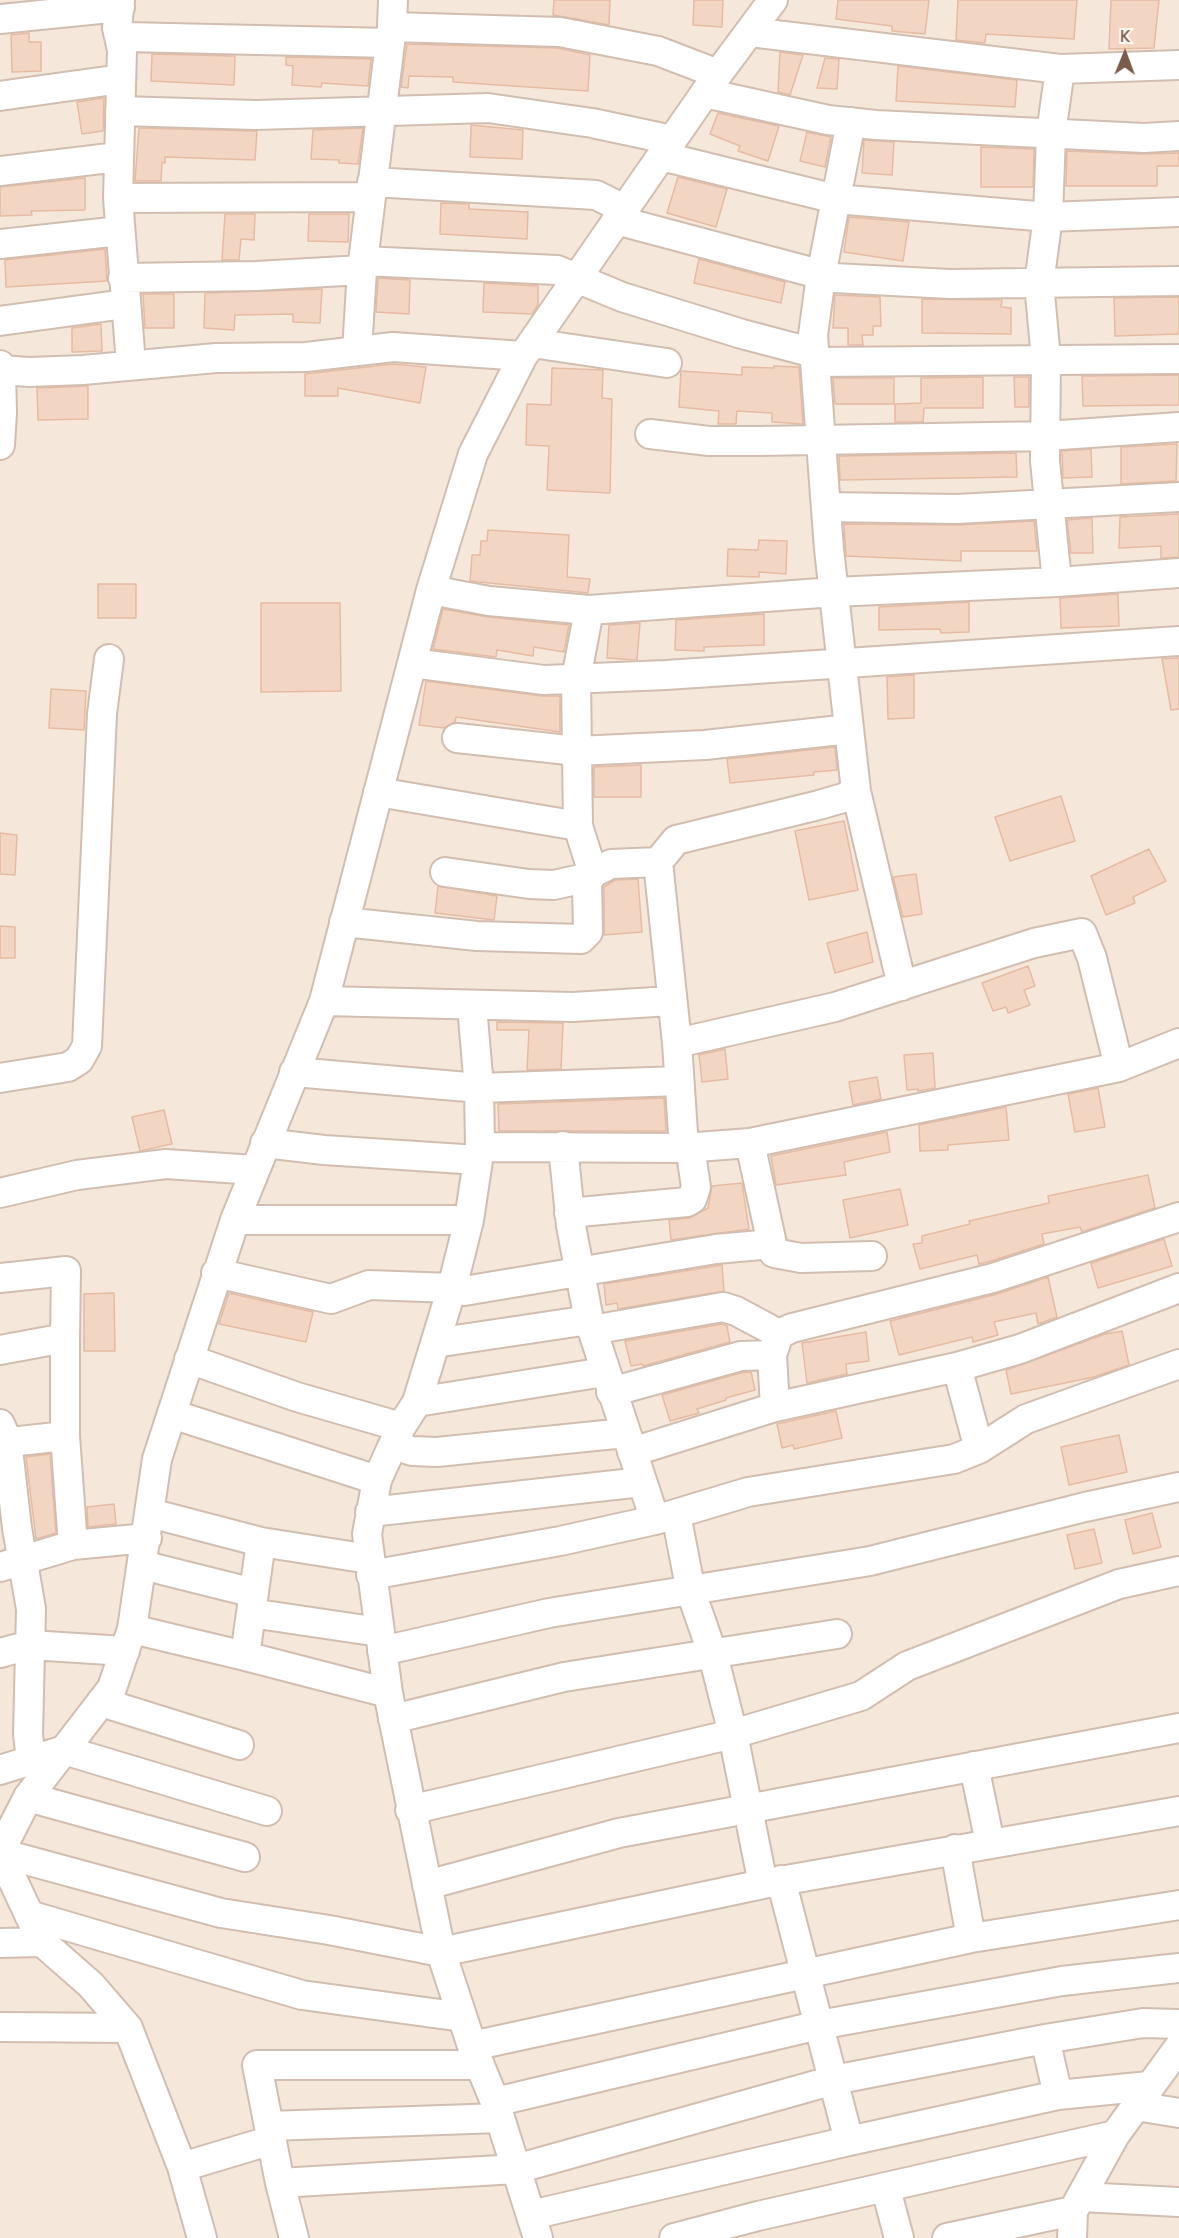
<!DOCTYPE html>
<style>
body{margin:0}
#map{position:relative;width:1179px;height:2238px;overflow:hidden;background:#fdf6ec;font-family:Manrope,sans-serif}
canvas{display:block}
.north{position:absolute;left:1095px;top:24px;width:60px;height:60px;-webkit-text-stroke:4px #fffaf3;paint-order:stroke;rotate:1deg;font-size:16px;font-weight:700;line-height:24px;text-align:center;color:#7a5c4d}
.north::after{content:'';display:block;margin:auto;width:21px;height:27px;background:#7a5c4d;clip-path:polygon(50% 0,100% 100%,50% 72%,0 100%)}
</style>
<div id="map">
<canvas width="1179" height="2238"></canvas>
<div class="north">K</div>
</div>
<script>
const context = document.querySelector('canvas').getContext('2d');
context.lineJoin = 'round';
function fill(path, color) { context.fillStyle = color; context.fill(path, 'evenodd'); }
const toPath = rows => new Path2D(rows.map(r => 'M' + r).join(''));
function strokePath(path, color, width, dash) { context.strokeStyle = color; context.lineWidth = width; context.lineCap = dash ? 'butt' : 'round'; context.setLineDash(dash || []); context.stroke(path); }
fill(toPath([
 [0,0,1179,0,1179,2238,0,2238]
]), '#f5e8da');
const building = toPath([
 [554,0,610,0,609,25,553,15,554,0],
 [694,0,723,0,722,27,693,25,694,0],
 [838,0,929,0,925,34,892,31,892,26,836,19,838,0],
 [958,0,1077,0,1074,39,986,34,985,43,956,40,958,0],
 [1111,0,1159,0,1154,48,1109,49,1111,0],
 [29,33,29,42,41,42,41,71,12,72,11,35,29,33],
 [407,44,558,48,590,55,588,91,453,82,453,77,409,76,408,88,401,87,407,44],
 [780,52,803,55,790,95,778,92,780,52],
 [152,54,235,56,234,85,151,81,152,54],
 [286,57,371,59,368,86,322,83,321,87,292,85,293,66,286,65,286,57],
 [825,58,839,59,837,89,817,88,825,58],
 [898,66,1017,80,1015,107,896,101,898,66],
 [104,98,103,131,82,134,77,102,104,98],
 [718,113,779,126,768,161,738,151,740,146,710,134,718,113],
 [471,125,523,130,522,159,470,157,471,125],
 [139,128,257,131,255,160,165,157,165,163,162,162,161,181,135,181,139,128],
 [363,128,358,164,339,163,339,160,311,159,313,130,363,128],
 [807,132,831,137,825,167,800,161,807,132],
 [864,140,894,142,892,175,862,173,864,140],
 [981,147,1034,149,1033,187,981,187,981,147],
 [1067,151,1143,154,1179,153,1179,166,1157,166,1157,186,1066,186,1067,151],
 [678,177,727,189,716,227,667,213,678,177],
 [85,178,85,210,31,211,32,215,0,216,0,187,85,178],
 [441,203,469,204,469,209,528,212,527,239,440,234,441,203],
 [225,214,255,214,254,240,241,239,239,260,222,260,225,214],
 [309,214,349,214,348,242,308,241,309,214],
 [849,217,909,222,903,261,844,252,849,217],
 [105,249,107,281,6,287,5,260,105,249],
 [699,259,785,282,781,303,694,283,699,259],
 [378,278,410,280,409,314,376,312,378,278],
 [484,283,538,286,538,305,532,314,483,312,484,283],
 [322,289,320,323,293,322,293,314,235,315,234,330,204,328,205,293,322,289],
 [143,294,174,294,174,328,145,328,143,294],
 [835,295,880,297,881,326,873,326,873,335,862,335,863,345,848,345,848,328,833,328,835,295],
 [1179,297,1179,334,1115,336,1114,298,1179,297],
 [922,299,1002,300,1001,307,1011,308,1011,334,922,333,922,299],
 [101,324,102,351,72,352,72,328,101,324],
 [393,364,426,367,420,403,338,388,338,396,305,396,305,374,393,364],
 [774,366,799,367,803,424,772,422,772,413,737,411,736,424,718,424,719,411,679,407,681,371,742,375,742,367,774,368,774,366],
 [552,368,603,370,602,398,612,399,610,493,547,490,549,446,526,445,527,404,551,405,552,368],
 [1179,375,1179,405,1083,406,1082,376,1179,375],
 [983,377,983,408,924,408,923,422,895,422,895,404,921,403,921,378,983,377],
 [1014,377,1029,377,1029,407,1015,407,1014,377],
 [833,378,894,378,894,404,835,404,833,378],
 [88,386,88,419,38,420,37,388,88,386],
 [1177,444,1176,481,1121,484,1121,447,1177,444],
 [1091,449,1092,477,1063,478,1062,451,1091,449],
 [1016,453,1017,477,840,480,839,456,1016,453],
 [1179,514,1179,557,1161,558,1161,546,1119,548,1120,517,1179,514],
 [1092,518,1093,553,1071,553,1067,520,1092,518],
 [1034,521,1037,551,961,551,961,561,846,556,844,524,957,525,1034,521],
 [488,530,569,535,567,577,590,579,588,593,470,581,472,555,480,555,481,541,487,541,488,530],
 [759,540,787,541,786,574,759,572,759,577,727,576,728,549,758,550,759,540],
 [98,584,136,584,136,618,98,618,98,584],
 [1118,594,1119,626,1061,628,1060,598,1118,594],
 [969,602,969,632,941,633,940,629,879,630,879,607,969,602],
 [261,603,340,603,341,691,261,692,261,603],
 [443,609,488,617,569,625,564,652,534,647,533,656,497,650,496,657,433,649,443,609],
 [764,614,764,645,704,647,704,651,675,650,676,620,764,614],
 [640,623,637,660,607,658,609,625,640,623],
 [1179,658,1179,709,1171,710,1162,659,1179,658],
 [914,675,914,718,888,719,887,677,914,675],
 [426,681,542,696,560,696,560,732,456,717,455,722,444,728,419,725,426,681],
 [51,689,86,691,84,730,49,728,51,689],
 [835,747,837,770,814,772,814,775,730,783,727,759,835,747],
 [641,765,641,797,594,797,594,767,641,765],
 [1061,796,1075,841,1010,861,995,817,1061,796],
 [844,821,858,890,809,900,795,831,844,821],
 [0,833,17,835,15,875,0,874,0,833],
 [1149,849,1166,881,1133,897,1135,903,1106,915,1091,876,1149,849],
 [916,874,922,914,903,917,893,877,916,874],
 [638,879,642,932,604,935,604,887,615,880,638,879],
 [438,886,497,896,494,920,435,913,438,886],
 [0,926,15,927,15,958,0,958,0,926],
 [867,932,873,962,835,973,827,943,867,932],
 [1028,966,1035,986,1024,990,1030,1005,1008,1013,1006,1007,993,1011,982,983,1028,966],
 [497,1022,563,1023,561,1069,527,1070,529,1030,497,1030,497,1022],
 [725,1049,728,1079,702,1082,699,1055,725,1049],
 [933,1053,935,1088,918,1091,918,1089,907,1090,904,1055,933,1053],
 [877,1077,881,1099,853,1105,849,1082,877,1077],
 [1098,1088,1105,1127,1075,1132,1068,1094,1098,1088],
 [664,1098,666,1131,499,1131,498,1104,664,1098],
 [1006,1107,1009,1140,948,1145,948,1150,920,1151,919,1125,1006,1107],
 [164,1110,172,1144,140,1151,132,1117,164,1110],
 [887,1132,890,1152,844,1162,846,1175,776,1185,771,1156,887,1132],
 [1148,1175,1155,1208,1082,1232,1080,1227,1042,1234,1044,1244,988,1262,979,1264,977,1255,920,1269,913,1244,922,1243,922,1236,970,1224,969,1221,1049,1203,1048,1196,1148,1175],
 [742,1183,749,1229,671,1240,669,1220,689,1218,708,1208,712,1186,742,1183],
 [900,1189,908,1225,850,1238,843,1200,900,1189],
 [1164,1239,1172,1266,1098,1288,1091,1263,1164,1239],
 [722,1265,724,1291,618,1309,617,1303,606,1305,604,1284,722,1265],
 [1048,1277,1057,1317,1038,1324,1036,1313,994,1322,998,1335,973,1342,972,1337,899,1355,890,1321,997,1294,1048,1277],
 [114,1293,115,1351,84,1351,84,1294,114,1293],
 [229,1293,313,1312,306,1342,219,1324,229,1293],
 [722,1324,727,1326,730,1342,643,1366,642,1364,631,1366,625,1341,722,1324],
 [1122,1331,1129,1365,1094,1377,1011,1394,1006,1370,1105,1334,1122,1331],
 [866,1332,869,1361,846,1364,847,1374,807,1383,802,1343,866,1332],
 [744,1372,751,1372,755,1390,726,1398,726,1400,697,1409,699,1413,670,1421,662,1395,744,1372],
 [836,1411,842,1438,794,1449,793,1445,782,1448,777,1424,836,1411],
 [1119,1435,1127,1472,1069,1485,1061,1447,1119,1435],
 [50,1454,56,1533,36,1539,26,1457,50,1454],
 [114,1504,116,1524,88,1527,87,1507,114,1504],
 [1152,1513,1161,1547,1133,1554,1125,1520,1152,1513],
 [1094,1529,1102,1563,1075,1569,1067,1535,1094,1529]
]);
fill(building, '#f3d5c3');
strokePath(building, '#e6bba3', 1.5);
const minor = toPath([
 [120,0,117,28,122,50,118,198,131,364],
 [0,19,120,7],
 [392,27,560,32,658,51,718,74],
 [750,32,1060,69,1179,65],
 [119,33,126,37,390,43],
 [705,93,828,120,876,125,1144,138,1179,136],
 [0,96,121,79],
 [120,111,256,115,488,108,592,123,672,140],
 [661,156,836,199,1048,217,1179,212],
 [0,171,118,157],
 [372,182,596,195,624,209],
 [118,198,371,197],
 [616,220,834,278,950,284,1179,281],
 [0,244,120,231],
 [363,261,557,270,622,297,742,334,814,353],
 [123,278,256,276,362,270],
 [0,321,125,304],
 [532,343,667,363],
 [357,351,362,270,392,27,393,0],
 [815,362,1179,359],
 [0,365,1,370,29,372,83,370,216,358,306,357,393,347,523,356],
 [650,434,709,441,759,441,1046,436,1179,427],
 [0,445,2,413,1,370],
 [826,507,957,509,1179,497],
 [1057,582,1045,461,1046,359,1039,283,1048,217,1051,134,1060,69],
 [431,590,489,601,589,610,834,592,1057,582,1179,573],
 [589,610,576,679,578,826,593,873],
 [412,663,544,680,666,675,1179,641],
 [457,738,577,751,705,745,849,729],
 [856,791,902,986],
 [378,792,578,826],
 [445,872,529,884,554,885,590,877],
 [344,922,477,936,581,939,588,932,587,882,593,873,611,864,658,862],
 [324,1001,573,1007,671,1001],
 [472,1006,479,1088,480,1147,469,1220,452,1288,417,1402,401,1427,377,1480,367,1534,388,1693,441,1952,472,2046,495,2102,538,2238],
 [677,1043,835,1007,1034,943,1082,933,1092,958,1119,1067],
 [294,1072,479,1088,679,1081],
 [0,1078,68,1067,79,1060,87,1046,102,714,109,659],
 [265,1143,324,1150,478,1160],
 [750,1143,774,1253,801,1258,872,1256],
 [563,1146,571,1226,589,1320,655,1520],
 [480,1147,684,1148,750,1143,1119,1067,1179,1043],
 [684,1148,677,1043,658,862,676,840,819,805,843,798,856,791,829,549,813,335,821,276,851,122],
 [0,1193,77,1175,166,1164,255,1170],
 [569,1213,687,1202,692,1199,696,1187,690,1147],
 [235,1220,469,1220],
 [216,1273,331,1299,369,1285,452,1288,464,1291,716,1249,772,1244],
 [0,1278,66,1271,65,1338],
 [592,1330,723,1307,736,1311,779,1334],
 [435,1343,589,1320],
 [0,1350,65,1338,65,1436,73,1545],
 [189,1359,297,1397,401,1427],
 [957,1367,979,1449],
 [611,1392,741,1356,772,1355],
 [417,1402,604,1372],
 [775,1407,772,1355,779,1334,792,1328,993,1278,1179,1217],
 [172,1414,377,1480],
 [0,1424,7,1440,17,1528,31,1609,28,1734,31,1760],
 [0,1443,65,1436],
 [393,1445,412,1451,437,1452,625,1433],
 [632,1452,775,1407,957,1367,1020,1349,1179,1288],
 [370,1512,642,1482],
 [150,1513,261,1542,245,1656,388,1693],
 [261,1542,369,1559],
 [142,1565,254,1593],
 [0,1567,73,1545,147,1538],
 [371,1575,560,1541,655,1520,748,1492,954,1459,979,1449,1026,1419,1179,1364],
 [251,1613,379,1632],
 [132,1629,245,1656],
 [382,1651,549,1613,870,1561,1085,1507,1179,1487],
 [0,1653,30,1645,125,1651],
 [101,1702,239,1745],
 [393,1719,564,1677,837,1634],
 [974,1766,990,1843],
 [0,1770,64,1750,267,1811],
 [28,1797,245,1857],
 [410,1810,733,1734,861,1696,907,1666,1119,1584,1179,1571],
 [955,1849,971,1938],
 [0,1852,28,1797,112,1688,132,1629,157,1459,235,1220,324,1001,431,590,473,454,523,356,718,74,773,0],
 [0,1853,221,1913,329,1930,441,1952,763,1884,733,1734,713,1655,691,1592,676,1514],
 [0,1853,42,1942,91,1985,128,2028],
 [781,1880,849,2141,1058,2095,1149,2086],
 [763,1884,1179,1811],
 [427,1885,619,1833,1179,1728],
 [29,1915,302,1995,462,2017],
 [0,1943,42,1942],
 [0,2027,128,2028,182,2167,202,2238],
 [1045,2039,1143,2023,1179,2024],
 [472,2046,971,1938,1179,1905],
 [495,2102,819,2025,1062,1981,1179,1968],
 [1136,2106,1179,2113],
 [269,2126,500,2118],
 [182,2167,272,2140],
 [280,2183,257,2065,480,2065],
 [886,2189,899,2238],
 [1081,2197,1179,2202],
 [531,2215,849,2141],
 [294,2238,280,2183,516,2169,834,2080,1045,2039,1058,2095],
 [674,2238,758,2216,1115,2135],
 [947,2238,1073,2211],
 [1072,2238,1073,2211,1115,2135,1179,2047]
]);
strokePath(minor, '#d1beb0', 32);
strokePath(minor, '#fff', 28);
</script>
